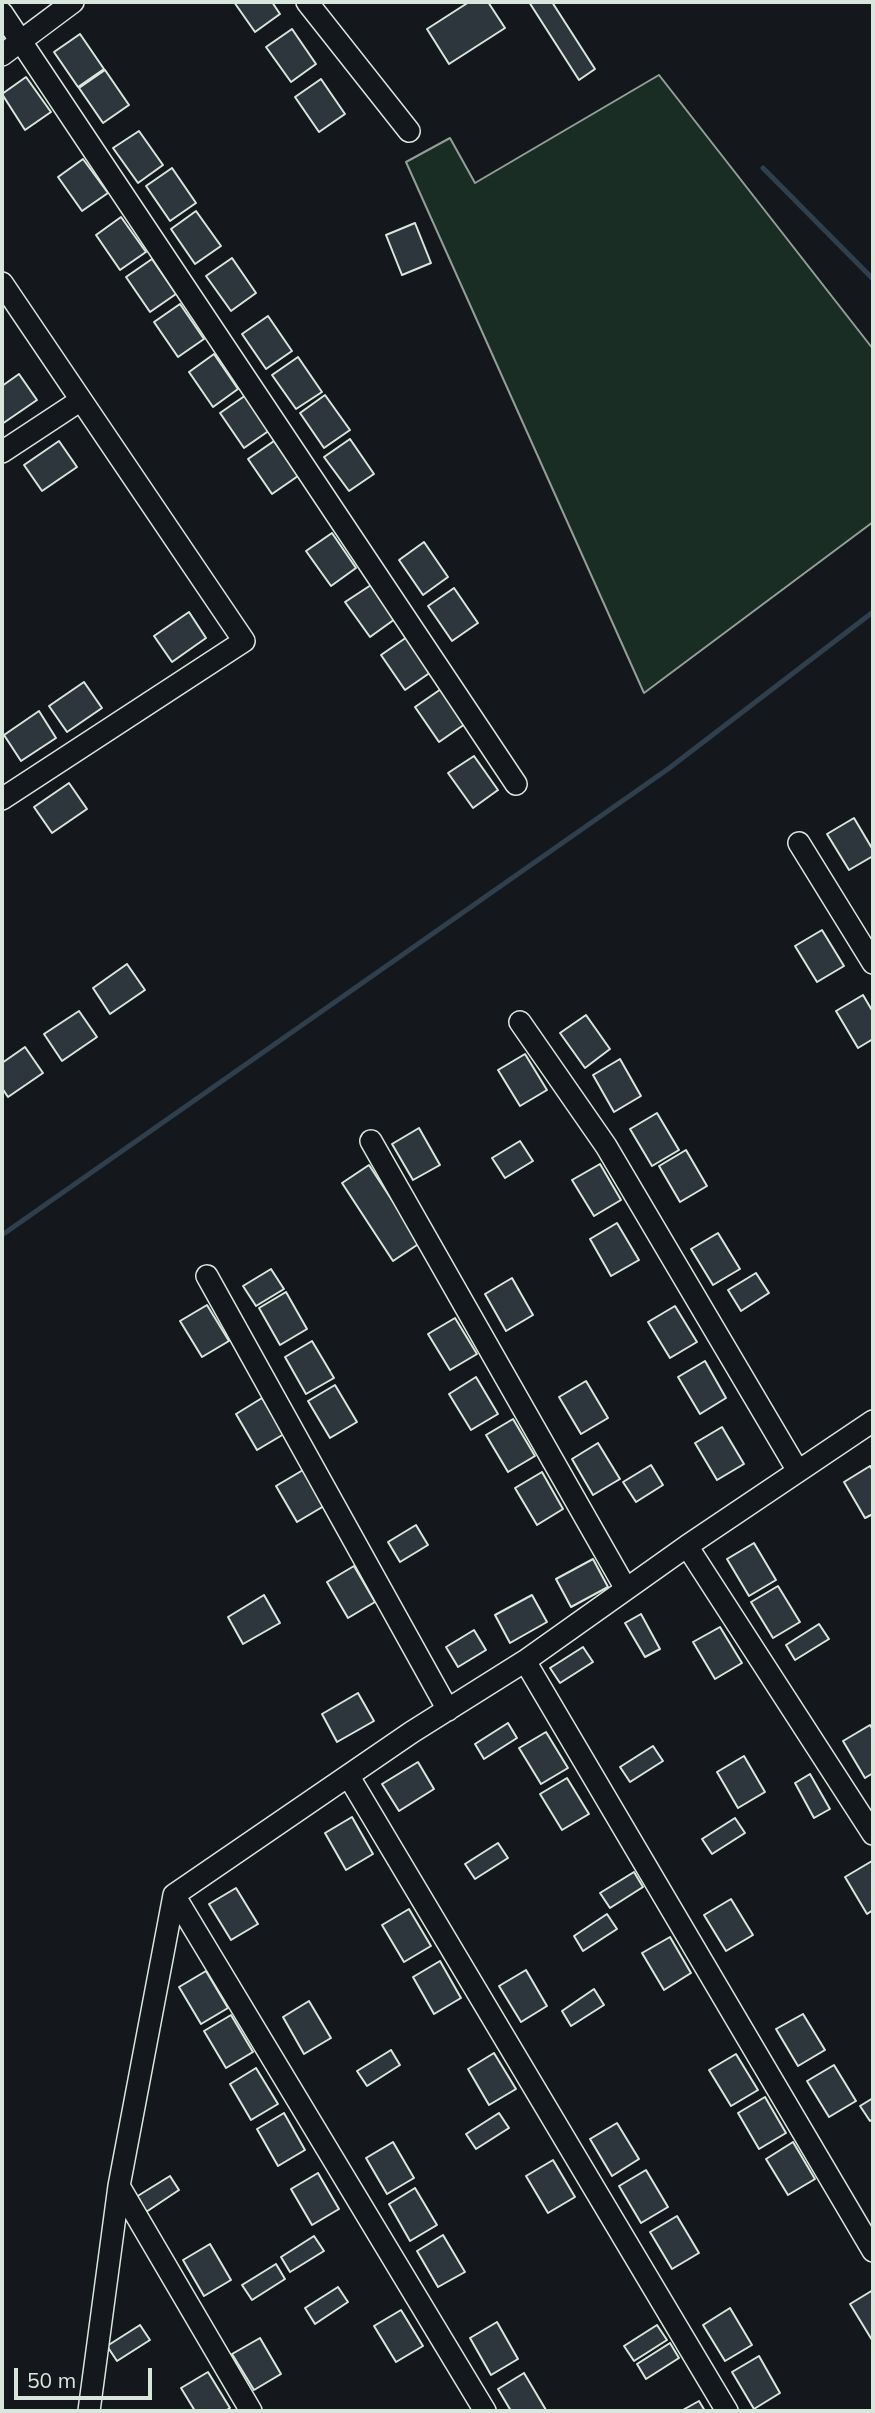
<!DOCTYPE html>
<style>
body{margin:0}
#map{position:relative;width:875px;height:2413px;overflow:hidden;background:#14181c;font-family:Mulish,sans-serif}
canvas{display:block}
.frame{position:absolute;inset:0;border:4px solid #d8e6dc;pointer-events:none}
.scale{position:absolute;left:14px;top:2368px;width:138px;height:32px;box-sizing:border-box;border:4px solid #d8e6dc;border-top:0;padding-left:9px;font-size:21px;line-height:24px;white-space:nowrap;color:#d8e6dc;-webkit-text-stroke:5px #14181c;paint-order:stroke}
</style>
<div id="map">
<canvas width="875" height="2413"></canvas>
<div class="frame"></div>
<div class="scale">50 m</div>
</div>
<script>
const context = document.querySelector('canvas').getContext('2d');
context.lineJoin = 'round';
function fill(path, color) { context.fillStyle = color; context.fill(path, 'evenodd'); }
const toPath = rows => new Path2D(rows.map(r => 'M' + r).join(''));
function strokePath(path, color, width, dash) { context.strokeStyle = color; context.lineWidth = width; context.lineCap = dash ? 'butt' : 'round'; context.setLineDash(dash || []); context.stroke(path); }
const green = toPath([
 [659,75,873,349,873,522,644,693,406,162,450,138,475,183,659,75]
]);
fill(green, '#1a2d24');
strokePath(green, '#939e99', 2);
strokePath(toPath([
 [763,168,873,279],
 [2,1235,668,769,873,612]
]), '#2f3f4d', 5);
const building = toPath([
 [234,2,272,2,280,14,255,32,234,2],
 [469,2,488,2,505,28,449,64,427,29,469,2],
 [529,2,552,2,595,69,579,80,529,2],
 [292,29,316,64,291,82,266,47,292,29],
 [80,34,104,69,78,87,54,52,80,34],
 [105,70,129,105,103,123,79,88,105,70],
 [26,77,51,112,25,130,2,94,26,77],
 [321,79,345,114,319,132,295,97,321,79],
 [139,131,163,165,138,183,113,148,139,131],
 [83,159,108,193,82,211,58,177,83,159],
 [172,168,196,203,170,221,146,186,172,168],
 [196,211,221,246,195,264,171,229,196,211],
 [121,217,146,252,120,270,96,235,121,217],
 [415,223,431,263,402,275,386,235,415,223],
 [232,258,256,293,231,311,206,276,232,258],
 [152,259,176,294,150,312,126,277,152,259],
 [180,304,204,339,178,357,154,322,180,304],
 [268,316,292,351,266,369,242,334,268,316],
 [214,354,238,389,213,407,189,372,214,354],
 [298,357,322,392,296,409,272,375,298,357],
 [19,374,37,400,2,424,2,386,19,374],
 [246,395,270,430,244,448,220,413,246,395],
 [325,395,350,430,324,448,300,413,325,395],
 [350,439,374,474,349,491,324,457,350,439],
 [59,441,77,467,42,491,24,465,59,441],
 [274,441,298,476,272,494,248,459,274,441],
 [332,533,356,568,331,586,306,551,332,533],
 [424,542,448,577,423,595,399,560,424,542],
 [371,585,395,619,370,637,345,602,371,585],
 [454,588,478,623,452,641,428,606,454,588],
 [189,612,206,638,172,662,154,636,189,612],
 [407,637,431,672,405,690,381,655,407,637],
 [84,682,102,708,67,732,49,706,84,682],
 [441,689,465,724,439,742,415,707,441,689],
 [39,711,56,738,21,761,4,735,39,711],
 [474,756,498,790,473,808,448,773,474,756],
 [69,783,87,809,52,833,34,807,69,783],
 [854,818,873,850,873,856,849,870,827,834,854,818],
 [822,930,844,966,817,982,795,946,822,930],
 [127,964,145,990,110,1014,93,988,127,964],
 [863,995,873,1012,873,1039,858,1048,836,1011,863,995],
 [79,1011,97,1037,62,1061,44,1034,79,1011],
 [586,1015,610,1049,585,1068,560,1033,586,1015],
 [25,1047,43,1073,8,1097,2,1088,2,1063,25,1047],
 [525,1054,547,1090,520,1106,498,1070,525,1054],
 [620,1059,641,1096,614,1112,593,1075,620,1059],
 [657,1113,679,1150,652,1166,630,1129,657,1113],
 [419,1128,440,1165,413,1180,392,1144,419,1128],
 [520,1141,533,1161,505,1178,492,1158,520,1141],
 [686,1150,707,1186,680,1202,659,1166,686,1150],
 [600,1164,621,1200,594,1216,572,1180,600,1164],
 [369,1165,420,1243,393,1261,342,1183,369,1165],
 [617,1223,639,1260,611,1276,590,1239,617,1223],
 [718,1233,740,1269,713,1285,691,1249,718,1233],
 [271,1269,284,1289,256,1306,243,1286,271,1269],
 [756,1273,769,1293,741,1311,728,1290,756,1273],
 [512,1278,533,1315,506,1331,485,1294,512,1278],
 [286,1292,307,1329,280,1345,259,1308,286,1292],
 [207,1305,229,1341,202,1357,180,1321,207,1305],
 [675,1306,697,1342,670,1358,648,1322,675,1306],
 [455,1318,477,1354,450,1370,428,1334,455,1318],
 [312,1341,334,1378,306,1394,285,1357,312,1341],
 [705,1361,726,1398,700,1414,678,1377,705,1361],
 [476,1377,498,1414,471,1430,449,1394,476,1377],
 [586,1381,608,1418,581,1434,559,1397,586,1381],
 [335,1385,357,1422,330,1438,308,1401,335,1385],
 [262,1398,284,1434,257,1450,236,1414,262,1398],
 [513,1419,535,1456,508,1472,486,1435,513,1419],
 [722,1427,744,1464,717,1480,695,1443,722,1427],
 [598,1443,620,1479,593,1495,572,1459,598,1443],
 [651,1465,663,1485,636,1502,623,1482,651,1465],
 [870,1466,873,1471,873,1514,865,1518,844,1482,870,1466],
 [303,1470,324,1506,297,1522,276,1486,303,1470],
 [542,1472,563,1509,537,1525,515,1488,542,1472],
 [416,1525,428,1545,400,1562,388,1542,416,1525],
 [754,1543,776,1580,749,1596,727,1559,754,1543],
 [593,1559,608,1587,571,1607,556,1579,593,1559],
 [354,1566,375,1602,348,1618,327,1582,354,1566],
 [778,1586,800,1622,773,1638,751,1602,778,1586],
 [264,1595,280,1623,243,1644,228,1617,264,1595],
 [532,1595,547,1622,510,1643,495,1615,532,1595],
 [641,1614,660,1649,645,1657,625,1623,641,1614],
 [819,1624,829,1639,795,1660,786,1645,819,1624],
 [720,1627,742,1663,715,1679,693,1642,720,1627],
 [474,1630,486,1650,458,1667,446,1647,474,1630],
 [583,1647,593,1662,560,1683,550,1668,583,1647],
 [358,1693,374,1721,337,1742,322,1714,358,1693],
 [508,1723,517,1738,484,1759,475,1744,508,1723],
 [870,1725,873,1730,873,1773,865,1778,843,1741,870,1725],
 [546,1732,568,1768,541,1784,519,1748,546,1732],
 [653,1746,663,1761,630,1782,620,1767,653,1746],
 [744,1756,765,1792,738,1808,717,1772,744,1756],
 [418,1762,434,1789,399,1811,382,1784,418,1762],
 [810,1774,830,1809,814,1818,795,1783,810,1774],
 [567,1778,589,1814,562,1830,540,1794,567,1778],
 [352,1817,373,1854,346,1870,325,1833,352,1817],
 [735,1818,745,1833,712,1854,702,1839,735,1818],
 [498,1843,508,1858,475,1879,465,1864,498,1843],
 [872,1861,873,1910,867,1914,845,1877,872,1861],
 [634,1872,643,1887,610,1908,600,1893,634,1872],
 [236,1888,258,1924,231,1940,209,1904,236,1888],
 [731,1899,753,1935,726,1951,704,1915,731,1899],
 [409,1909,431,1946,404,1962,382,1925,409,1909],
 [607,1914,617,1929,583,1951,574,1936,607,1914],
 [670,1937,691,1973,664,1990,642,1953,670,1937],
 [440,1961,461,1998,434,2014,413,1977,440,1961],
 [526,1970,547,2006,521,2022,499,1986,526,1970],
 [206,1971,228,2008,201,2024,179,1987,206,1971],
 [594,1989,604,2005,571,2026,562,2011,594,1989],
 [309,2001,331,2038,304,2054,283,2017,309,2001],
 [803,2014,825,2050,798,2066,776,2029,803,2014],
 [231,2015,253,2052,226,2068,204,2031,231,2015],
 [391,2050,400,2065,367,2086,357,2071,391,2050],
 [494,2053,516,2089,489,2105,468,2069,494,2053],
 [736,2054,758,2090,731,2106,709,2070,736,2054],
 [834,2065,856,2101,829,2117,807,2081,834,2065],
 [256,2068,278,2104,251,2120,230,2084,256,2068],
 [765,2097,786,2133,759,2149,738,2113,765,2097],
 [873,2098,873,2119,870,2121,860,2106,873,2098],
 [284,2113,305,2150,278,2166,257,2129,284,2113],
 [499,2113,509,2128,476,2149,466,2134,499,2113],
 [617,2123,639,2159,612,2176,590,2139,617,2123],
 [393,2142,414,2178,387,2194,366,2158,393,2142],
 [793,2142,815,2179,788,2195,766,2159,793,2142],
 [553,2160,575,2197,548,2213,526,2176,553,2160],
 [646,2170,668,2207,641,2223,619,2186,646,2170],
 [318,2173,339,2209,312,2225,291,2189,318,2173],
 [170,2176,179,2190,146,2212,136,2197,170,2176],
 [415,2188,437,2225,410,2241,389,2204,415,2188],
 [677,2216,699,2253,672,2269,650,2232,677,2216],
 [443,2235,465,2272,438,2287,417,2251,443,2235],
 [314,2236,324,2251,290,2272,281,2257,314,2236],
 [210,2244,231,2280,204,2296,183,2260,210,2244],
 [276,2264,285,2279,252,2300,242,2285,276,2264],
 [338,2287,348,2302,315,2324,305,2308,338,2287],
 [873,2290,873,2339,872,2340,850,2304,873,2290],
 [730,2308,752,2345,725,2361,703,2325,730,2308],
 [401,2310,423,2346,396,2362,374,2326,401,2310],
 [497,2322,518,2359,491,2375,470,2338,497,2322],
 [140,2325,150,2340,117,2361,107,2346,140,2325],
 [657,2325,667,2340,634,2361,624,2346,657,2325],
 [260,2338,281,2374,254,2390,232,2354,260,2338],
 [670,2343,679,2358,646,2379,637,2364,670,2343],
 [759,2356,780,2393,754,2409,732,2372,759,2356],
 [208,2372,230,2408,225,2411,195,2411,181,2388,208,2372],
 [524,2373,546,2410,543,2411,511,2411,498,2389,524,2373],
 [699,2401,705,2411,681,2411,699,2401]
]);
fill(building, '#2c363c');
strokePath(building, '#d8e6dc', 2);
const minor = toPath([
 [307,2,409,131],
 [2,13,516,784],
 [2,55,73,2],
 [2,283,244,641,2,799],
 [2,452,81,400],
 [799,843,873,963],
 [520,1022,606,1146,798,1471],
 [371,1141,626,1589],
 [207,1276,448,1710],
 [687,1546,873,1834],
 [525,1661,873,2251],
 [349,1777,727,2411],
 [174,1895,485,2411],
 [119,2186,251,2411],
 [89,2411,119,2186,174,1895,412,1732,525,1661,687,1546,873,1421]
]);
strokePath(minor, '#d8e6dc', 24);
strokePath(minor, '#14181c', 21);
</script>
